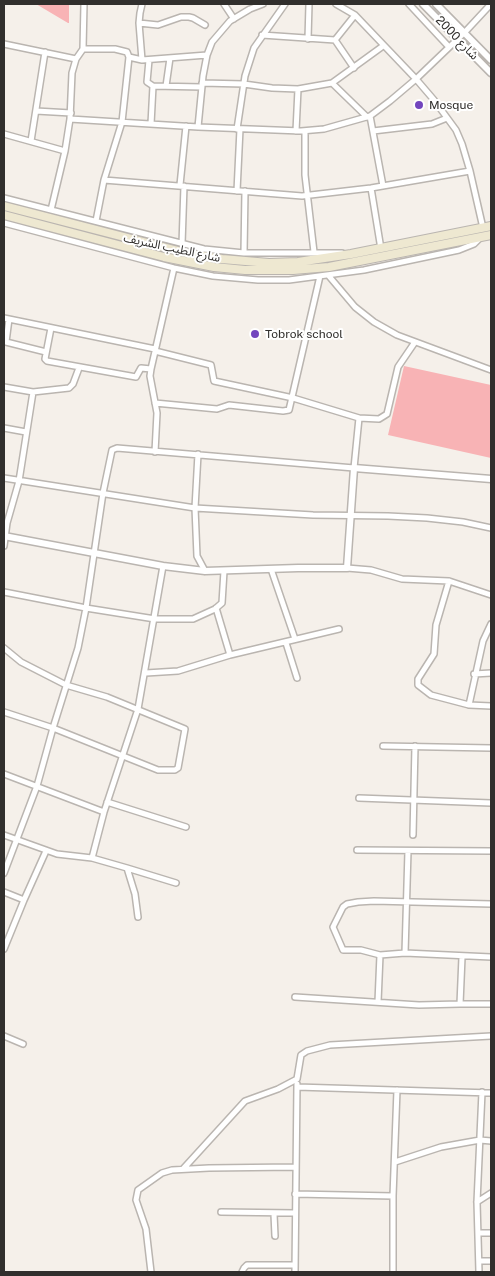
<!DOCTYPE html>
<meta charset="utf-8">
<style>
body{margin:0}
#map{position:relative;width:495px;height:1276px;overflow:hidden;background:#f5f0ea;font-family:"Public Sans",sans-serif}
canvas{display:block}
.frame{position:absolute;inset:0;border:5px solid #312f2d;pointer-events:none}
</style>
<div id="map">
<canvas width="495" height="1276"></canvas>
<div class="frame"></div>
</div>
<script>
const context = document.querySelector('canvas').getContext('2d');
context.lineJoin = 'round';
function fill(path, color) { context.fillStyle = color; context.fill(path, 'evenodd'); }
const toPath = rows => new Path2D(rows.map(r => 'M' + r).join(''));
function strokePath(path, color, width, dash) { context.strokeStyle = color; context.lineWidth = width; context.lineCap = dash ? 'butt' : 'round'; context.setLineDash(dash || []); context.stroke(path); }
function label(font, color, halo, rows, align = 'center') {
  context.font = font + ' "Public Sans","Noto Sans Arabic",sans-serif'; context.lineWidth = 4; context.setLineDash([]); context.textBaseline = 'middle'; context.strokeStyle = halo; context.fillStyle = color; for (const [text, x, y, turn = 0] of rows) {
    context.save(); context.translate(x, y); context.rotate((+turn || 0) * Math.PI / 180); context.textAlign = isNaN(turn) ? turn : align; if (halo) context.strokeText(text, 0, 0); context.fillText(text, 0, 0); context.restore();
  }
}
fill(toPath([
 [36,4,69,4,69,23,68,23],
 [404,366,491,385,491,458,388,435]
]), '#f8b3b5');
const minor = toPath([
 [142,4,140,13,139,23,142,60],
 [224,4,234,19],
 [336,4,355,15,416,79,434,100,456,130,462,144,470,171,483,228],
 [409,4,449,47],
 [139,23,158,25,181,17,189,17,193,18,205,25],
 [262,35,335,40,355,15],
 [308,39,309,4],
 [335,40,354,68],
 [4,44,76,59],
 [83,49,84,4],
 [129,57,127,52,115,49,83,49,76,59,72,73,70,119,198,127,301,131,324,129,370,116,390,101,416,79,465,32,491,4],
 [149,60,147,82,153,86,202,87],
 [202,83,244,84,272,88,298,89,332,83,383,46],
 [332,83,367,117],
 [166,86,170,58],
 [36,111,71,113],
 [370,116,383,186],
 [151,124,153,86],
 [198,127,203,76,207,55,212,42,230,21,250,9,263,4],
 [237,129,245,76,254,48,285,4],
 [296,131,298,89],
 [305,131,305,175,314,252],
 [373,131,432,124,447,118],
 [4,134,65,151,70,119],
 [31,141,45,52],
 [104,180,302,196,371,188,470,171],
 [180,185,186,126],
 [371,188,381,249],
 [237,191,240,129],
 [4,198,204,249,244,253,342,253],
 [51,210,65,151],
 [96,221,104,180,122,122,129,57,142,60,207,55],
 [4,223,174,268,213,276,258,280,289,280,364,270,459,250,474,244,480,238],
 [182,244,184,186],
 [244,253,245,191],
 [328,275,355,307,374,322,397,335,491,370],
 [4,318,155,349],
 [9,319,6,342,46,352],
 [51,328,45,359,47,361,136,377,141,368,151,369],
 [4,387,33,392],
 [155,403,217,409,229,405,283,411,289,410,320,276],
 [359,418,379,419,387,414,398,367,415,342],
 [4,428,26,432],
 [155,452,157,413,150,376,151,369,174,268],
 [198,454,195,508,197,556,205,571],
 [4,478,195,508,313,515,388,516,427,518,463,522,491,528],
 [4,546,7,523,19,481,33,392,69,388,73,384,79,368],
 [347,568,371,570,402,579,449,581,491,595],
 [271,569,295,639],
 [449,581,436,625,434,654,418,679,418,685,431,695,469,705,491,706],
 [4,592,86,608,155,619,193,619,215,609,222,603,224,571],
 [216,608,230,655],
 [286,643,297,678],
 [4,648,21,662,66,685,107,697,185,729,178,768,175,770,158,770,53,728,4,712],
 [146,673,178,671,230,655,339,629],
 [474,674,491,673],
 [469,705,483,641,491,624],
 [383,746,491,748],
 [4,774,104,812],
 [359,798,491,803],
 [107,802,186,827],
 [4,835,57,854,92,858,104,812,138,709,163,566],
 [413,835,415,746],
 [357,850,491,851],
 [92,858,127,868,135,894,138,917],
 [127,868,176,883],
 [4,873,37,786,53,728,78,648,86,608,103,493,112,450,117,448,354,468,359,418,293,398,214,381,211,365,155,351],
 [4,892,24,900,46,851],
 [491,904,374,901,358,902,347,904,343,907,333,927,343,950,361,950,380,955,405,953,491,957],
 [4,949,24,900],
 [405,953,408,851],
 [462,957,460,1004,491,1004],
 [295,997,419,1005,460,1004],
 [378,1002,380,955],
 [4,1036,23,1044],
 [297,1087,491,1093],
 [395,1162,441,1147,480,1140,491,1141],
 [183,1169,245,1101,278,1089,297,1079,301,1055,307,1051,330,1045,491,1036],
 [295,1194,393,1196],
 [477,1202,491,1193],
 [221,1212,295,1213],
 [274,1214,275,1236],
 [479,1233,491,1233],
 [479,1261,491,1261],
 [151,1272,146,1229,136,1200,138,1190,162,1173,172,1170,209,1168,295,1167],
 [242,1272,244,1268,247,1265,295,1265],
 [295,1272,297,1084],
 [393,1272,393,1196,397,1090],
 [479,1272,477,1202,482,1092]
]);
const tertiary = toPath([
 [423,4,491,73],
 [436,4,491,60],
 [4,536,163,566,205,571,298,568,347,568,354,468,491,479]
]);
const secondary = toPath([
 [4,206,190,254,222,259,269,263,298,262,351,254,491,226],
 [4,215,164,257,214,267,245,270,293,270,329,267,491,235]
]);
strokePath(minor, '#bab5b0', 8);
strokePath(tertiary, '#bab5b0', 9);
strokePath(secondary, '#bab5b0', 10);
strokePath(minor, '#fff', 5);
strokePath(tertiary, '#fff', 6);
strokePath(secondary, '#eee8d1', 8);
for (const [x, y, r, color] of [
 [419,105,5,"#7346be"],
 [255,334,5,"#7346be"]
]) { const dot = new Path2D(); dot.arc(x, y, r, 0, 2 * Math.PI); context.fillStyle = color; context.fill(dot); strokePath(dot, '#fff', 2); }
label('12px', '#312f2d', '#fff', [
 ["شارع 2000",457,38,46],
 ["شارع الطيب الشريف",172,248,12]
]);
label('12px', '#312f2d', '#fff', [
 ["Mosque",429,105],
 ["Tobrok school",265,334]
], 'left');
</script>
